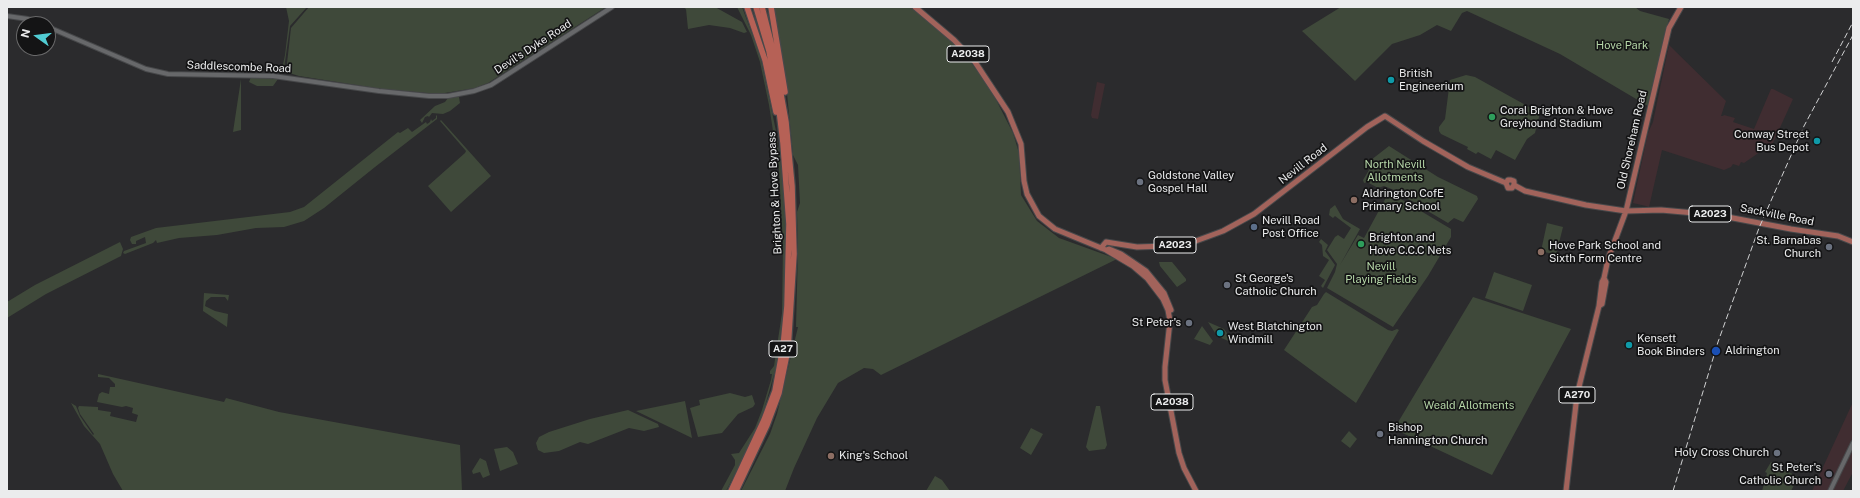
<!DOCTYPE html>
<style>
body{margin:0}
#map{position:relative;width:1860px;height:498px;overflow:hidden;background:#2b2b2d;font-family:"Public Sans",sans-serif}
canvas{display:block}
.frame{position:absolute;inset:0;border:8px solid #ebeced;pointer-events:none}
.north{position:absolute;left:16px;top:16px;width:40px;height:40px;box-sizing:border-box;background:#141415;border:1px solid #6a6a6b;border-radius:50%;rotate:284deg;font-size:11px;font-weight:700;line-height:16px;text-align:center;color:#ebeced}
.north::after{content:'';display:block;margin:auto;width:14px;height:18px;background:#51ccd3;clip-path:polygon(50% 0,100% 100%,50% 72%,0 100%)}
</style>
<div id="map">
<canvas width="1860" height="498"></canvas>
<div class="frame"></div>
<div class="north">N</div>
</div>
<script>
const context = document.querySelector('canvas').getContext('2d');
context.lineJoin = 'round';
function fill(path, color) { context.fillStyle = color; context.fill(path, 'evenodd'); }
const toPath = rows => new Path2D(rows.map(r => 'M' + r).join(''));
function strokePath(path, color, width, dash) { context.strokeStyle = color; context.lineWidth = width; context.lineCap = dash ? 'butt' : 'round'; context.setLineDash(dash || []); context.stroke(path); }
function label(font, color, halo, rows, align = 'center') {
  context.font = font + ' "Public Sans",sans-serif'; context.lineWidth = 3.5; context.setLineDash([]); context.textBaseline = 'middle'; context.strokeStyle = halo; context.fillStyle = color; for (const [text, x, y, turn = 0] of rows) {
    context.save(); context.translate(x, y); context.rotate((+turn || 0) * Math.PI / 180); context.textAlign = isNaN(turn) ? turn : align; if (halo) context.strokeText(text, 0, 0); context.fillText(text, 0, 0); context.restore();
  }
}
fill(toPath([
 [1669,45,1726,101,1721,116,1723,116,1724,115,1735,118,1733,122,1754,129,1771,89,1773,89,1793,99,1773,143,1744,163,1741,162,1739,166,1733,164,1731,167,1724,170,1662,150,1649,207,1646,206,1633,203,1648,133,1653,122],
 [1097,82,1105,84,1098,119,1092,118,1091,115],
 [1853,402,1853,472,1843,491,1812,491]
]), '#402d31');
fill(toPath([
 [286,7,307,7,290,26,284,69,282,69,285,55,289,21],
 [309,7,606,7,488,83,475,88,439,94,382,89,299,76,286,72,291,28],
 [683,7,715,7,742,22,747,32,744,33,730,28,709,25,688,29,686,9],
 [737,7,742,7,760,55,776,131,784,186,786,242,785,296,778,360,764,410,758,427,739,466,726,491,721,491,735,465,735,460,731,454,739,453,755,428,762,410,771,380,772,374,770,374,770,371,774,366,782,313,783,244,779,170,769,105,760,62,751,35],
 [774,7,911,7,947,37,969,60,989,86,1013,133,1019,153,1021,195,1037,221,1059,238,1117,259,881,375,873,369,864,368,838,383,817,418,794,468,785,491,741,491,770,434,777,414,798,327,796,327,798,250,797,212,800,203,798,165,793,155,786,83],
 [1341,7,1635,7,1640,11,1669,19,1648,106,1560,54,1467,11,1462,13,1451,31,1437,25,1420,35,1392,44,1355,81,1302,31],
 [1466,75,1475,77,1540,113,1535,133,1527,139,1515,160,1496,150,1491,159,1478,152,1476,154,1467,149,1468,147,1441,134,1439,131,1439,127,1445,119,1450,80],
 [251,77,278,78,278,79,273,86,257,86,249,82],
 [241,79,241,130,233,132],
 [456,97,459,97,460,103,450,111,443,114,432,113,429,117,428,116,425,117,422,123,420,120,435,106,445,102,448,98],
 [436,115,437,116,437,119,375,167,324,208,304,221,284,227,256,228,217,235,179,238,157,243,156,240,153,243,125,254,123,253,124,251,146,243,145,237,136,241,136,244,132,244,130,240,131,237,156,228,290,212,304,207,398,132,400,133,408,128,412,132,426,122,427,124,430,122,431,119,432,121,436,118],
 [441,120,491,176,451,212,428,186,465,153,466,151,440,121],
 [1389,146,1438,177,1477,196,1478,199,1464,221,1463,222,1454,218,1448,223,1414,203,1414,202,1396,193,1394,190,1384,186,1378,188,1367,182,1364,183,1363,180,1372,165,1371,160],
 [1389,192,1451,229,1451,237,1428,276,1393,327,1327,288,1335,272,1337,264,1327,250,1335,237,1338,235,1344,239,1351,228,1335,216,1333,218,1329,215,1330,209,1335,205,1343,219,1360,229,1340,265,1358,235,1364,238],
 [1547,223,1563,227,1556,255,1541,251],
 [1321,239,1328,245,1325,251,1335,265,1323,288,1321,286,1325,280,1319,276,1329,260,1323,256,1322,245,1319,242],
 [120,242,123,249,121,256,46,294,7,318,7,302,35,285],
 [1159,262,1172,262,1186,279,1186,281,1177,287,1160,266],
 [1494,272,1532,285,1523,311,1485,298],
 [1326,292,1388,330,1392,331,1397,329,1399,330,1356,403,1284,350,1312,307,1317,305,1324,294],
 [204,293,229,295,228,301,225,297,211,297,206,301,205,306,215,311,228,314,227,327,203,311],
 [1473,297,1571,329,1492,475,1394,429],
 [1208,322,1224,329,1235,344,1217,336],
 [1202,326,1213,341,1210,345,1194,339],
 [98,374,224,402,226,398,279,412,460,445,462,491,123,491,113,474,100,444,84,426,71,403,76,406,80,416,93,435,94,434,80,414,78,408,79,406,98,407,98,410,111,412,110,416,136,422,138,415,132,413,133,408,126,406,122,407,97,402,99,394,102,392,109,394,110,387,115,387,115,384,109,378,98,377],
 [730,393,745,397,752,395,755,404,753,407,738,414,722,433,698,437,690,408,700,405,699,400],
 [685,401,692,438,636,411],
 [1096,406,1100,406,1107,445,1105,449,1089,451,1086,447],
 [628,410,658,424,659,427,644,431,629,428,588,444,580,442,559,451,544,453,538,450,536,443,539,437,549,432,590,419],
 [1031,428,1043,434,1031,455,1020,448],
 [1349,431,1357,439,1350,448,1341,441],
 [507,447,513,452,518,464,500,471,494,449],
 [480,458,486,461,490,475,483,478,480,472,473,474,472,471],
 [1771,462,1798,477,1791,491,1762,491,1767,473,1765,472],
 [935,476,942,480,950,491,926,491]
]), '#3f493a');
const tertiary = toPath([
 [7,16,28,19,40,24],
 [48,27,146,69,168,74,273,76,379,91,429,96,448,96,474,91,491,85,612,7],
 [1830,491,1853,443]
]);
const primary = toPath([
 [915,7,954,40,975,62,1008,112,1021,144,1024,181,1027,194,1039,216,1055,229,1106,250,1133,266,1147,278,1163,299,1168,310,1170,321,1165,367,1165,380,1179,453,1184,468,1196,491],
 [1506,183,1508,180,1511,180,1514,181,1514,185,1525,191,1586,205,1626,211,1661,210,1717,215,1791,229,1838,236,1853,242],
 [1101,248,1106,242,1137,247,1168,246,1193,242,1223,231,1254,214,1367,127,1385,116,1423,141,1468,167,1506,183,1508,188,1512,188,1514,185],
 [1106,250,1109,249,1121,254,1146,271,1164,293,1171,310],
 [1599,306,1602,282,1604,278,1608,259,1626,211,1669,28,1681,7],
 [1566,491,1577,395,1599,306,1602,304,1606,282,1604,278]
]);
const trunk = toPath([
 [747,7,765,60,776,112],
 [771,7,785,92],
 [731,491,764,420,775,391,783,347,787,306,789,224,783,143,778,101,769,51,756,7],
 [736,491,767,425,779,393,788,349,794,254,792,186,786,122,773,50,762,7]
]);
strokePath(tertiary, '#47484a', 6);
strokePath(primary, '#47484a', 7);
strokePath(trunk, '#47484a', 8);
strokePath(tertiary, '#67686a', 4);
strokePath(primary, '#a2635b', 5);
strokePath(trunk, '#b66156', 5.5);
strokePath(toPath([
 [1832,62,1853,22],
 [1673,491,1718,342,1759,228,1804,126,1853,35]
]), '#d1d2d3', 1, [6, 3]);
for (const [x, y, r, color] of [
 [1391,80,4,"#0f9aa8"],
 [1492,117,4,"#2e9e5b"],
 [1817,141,4,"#0f9aa8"],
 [1140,182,4,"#6b7280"],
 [1354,200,4,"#8d6e63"],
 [1254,227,4,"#5c6f8a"],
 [1361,244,4,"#2e9e5b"],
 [1829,247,4,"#6b7280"],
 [1541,252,4,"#8d6e63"],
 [1227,285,4,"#6b7280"],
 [1189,323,4,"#6b7280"],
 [1220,333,4,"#0f9aa8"],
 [1629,345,4,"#0f9aa8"],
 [1716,351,5,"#1a4fb4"],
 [1380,434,4,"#6b7280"],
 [1777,453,4,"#6b7280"],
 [831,456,4,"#8d6e63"],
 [1829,474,4,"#6b7280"]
]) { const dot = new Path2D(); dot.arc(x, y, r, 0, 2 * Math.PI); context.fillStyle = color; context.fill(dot); strokePath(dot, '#141415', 1.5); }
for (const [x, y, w] of [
 [968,54,42],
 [1710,214,42],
 [1175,245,42],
 [783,349,28],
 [1577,395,36],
 [1172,402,42]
]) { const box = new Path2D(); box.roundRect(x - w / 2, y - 8, w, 16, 3); context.fillStyle = '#141415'; context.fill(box); strokePath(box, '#ebeced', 1); }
label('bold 10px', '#ebeced', null, [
 ["A2038",968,54],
 ["A2023",1710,214],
 ["A2023",1175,245],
 ["A27",783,349],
 ["A270",1577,395],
 ["A2038",1172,402]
]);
label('11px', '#b6d7a8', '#141415', [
 ["Hove Park",1622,46],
 ["North Nevill",1395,165],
 ["Allotments",1395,178],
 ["Nevill",1381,267],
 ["Playing Fields",1381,280],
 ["Weald Allotments",1469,406]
]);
label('11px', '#ebeced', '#141415', [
 ["Devil's Dyke Road",533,47,-33],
 ["Saddlescombe Road",239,67,2],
 ["Old Shoreham Road",1632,140,-77],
 ["Nevill Road",1303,164,-38],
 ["Brighton & Hove Bypass",775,193,-93],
 ["Sackville Road",1777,215,11]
]);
label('11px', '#ebeced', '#141415', [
 ["British",1399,74],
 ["Engineerium",1399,87],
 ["Coral Brighton & Hove",1500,111],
 ["Greyhound Stadium",1500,124],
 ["Conway Street",1809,135,"right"],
 ["Bus Depot",1809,148,"right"],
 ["Goldstone Valley",1148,176],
 ["Gospel Hall",1148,189],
 ["Aldrington CofE",1362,194],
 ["Primary School",1362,207],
 ["Nevill Road",1262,221],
 ["Post Office",1262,234],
 ["Brighton and",1369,238],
 ["Hove C.C.C Nets",1369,251],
 ["St. Barnabas",1821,241,"right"],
 ["Church",1821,254,"right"],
 ["Hove Park School and",1549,246],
 ["Sixth Form Centre",1549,259],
 ["St George's",1235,279],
 ["Catholic Church",1235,292],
 ["St Peter's",1181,323,"right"],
 ["West Blatchington",1228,327],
 ["Windmill",1228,340],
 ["Kensett",1637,339],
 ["Book Binders",1637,352],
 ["Aldrington",1725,351],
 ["Bishop",1388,428],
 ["Hannington Church",1388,441],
 ["Holy Cross Church",1769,453,"right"],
 ["King's School",839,456],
 ["St Peter's",1821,468,"right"],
 ["Catholic Church",1821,481,"right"]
], 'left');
</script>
